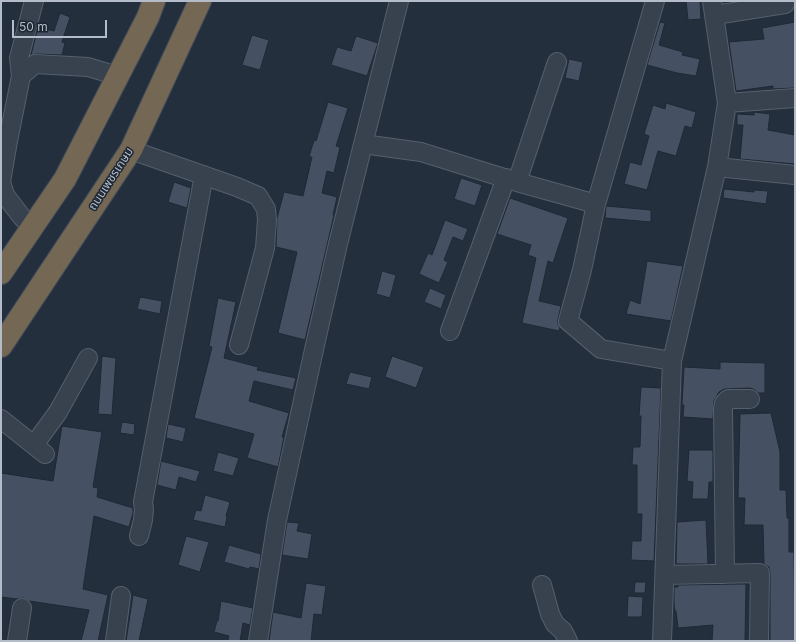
<!DOCTYPE html>
<meta charset="utf-8">
<style>
body{margin:0}
#map{position:relative;width:796px;height:642px;overflow:hidden;background:#242f3e;font-family:Inter,sans-serif}
canvas{display:block}
.frame{position:absolute;inset:0;border:2px solid #b4bcc9;pointer-events:none}
.scale{position:absolute;left:12px;top:20px;width:95px;height:18px;box-sizing:border-box;border:2px solid #b4bcc9;border-top:0;padding-left:5px;font-size:12px;line-height:14px;white-space:nowrap;color:#b4bcc9;-webkit-text-stroke:3px #1d2633;paint-order:stroke}
</style>
<div id="map">
<canvas width="796" height="642"></canvas>
<div class="frame"></div>
<div class="scale">50 m</div>
</div>
<script>
const context = document.querySelector('canvas').getContext('2d');
context.lineJoin = 'round';
function fill(path, color) { context.fillStyle = color; context.fill(path, 'evenodd'); }
const toPath = rows => new Path2D(rows.map(r => 'M' + r).join(''));
function strokePath(path, color, width, dash) { context.strokeStyle = color; context.lineWidth = width; context.lineCap = dash ? 'butt' : 'round'; context.setLineDash(dash || []); context.stroke(path); }
function label(font, color, halo, rows, align = 'center') {
  context.font = font + ' Inter,"Noto Sans Thai",sans-serif'; context.lineWidth = 3; context.setLineDash([]); context.textBaseline = 'middle'; context.strokeStyle = halo; context.fillStyle = color; for (const [text, x, y, turn = 0] of rows) {
    context.save(); context.translate(x, y); context.rotate((+turn || 0) * Math.PI / 180); context.textAlign = isNaN(turn) ? turn : align; if (halo) context.strokeText(text, 0, 0); context.fillText(text, 0, 0); context.restore();
  }
}
const building = toPath([
 [686,1,700,1,701,19,688,20,686,1],
 [60,13,70,17,62,42,65,43,62,55,36,54,31,55,38,27,54,31,60,13],
 [660,22,665,23,659,45,683,52,682,55,700,59,696,76,677,73,647,65,660,22],
 [795,22,795,88,773,89,773,86,736,91,729,42,764,39,762,28,795,22],
 [252,35,269,40,260,70,242,65,252,35],
 [356,36,378,43,367,76,331,65,337,47,351,51,356,36],
 [569,59,583,62,579,81,565,78,569,59],
 [328,102,348,108,336,146,340,147,334,173,327,171,322,193,337,197,333,215,334,215,305,340,278,333,297,252,276,247,277,218,284,192,303,196,312,157,309,157,314,140,316,141,328,102],
 [666,103,696,112,692,128,685,126,676,156,658,151,647,190,624,184,630,162,641,165,649,136,644,134,653,105,665,109,666,103],
 [754,112,770,114,768,130,795,135,795,164,740,159,743,125,737,125,737,114,754,115,754,112],
 [461,178,482,185,475,206,454,199,461,178],
 [174,182,191,188,187,208,168,202,174,182],
 [724,189,754,192,754,190,768,191,766,204,723,198,724,189],
 [510,198,568,218,553,263,548,261,539,301,561,306,558,319,558,324,560,327,559,331,522,323,536,258,528,255,531,245,497,234,510,198],
 [606,206,651,210,651,222,605,218,606,206],
 [445,220,468,229,463,241,453,237,444,260,448,262,439,283,419,274,428,253,432,255,445,220],
 [647,261,683,266,671,321,626,314,630,300,640,304,647,261],
 [382,271,396,275,390,298,376,294,382,271],
 [430,288,446,295,441,309,424,302,430,288],
 [140,297,162,301,160,314,137,309,140,297],
 [218,298,236,302,224,358,258,367,257,370,296,378,293,390,254,381,249,401,289,413,282,437,284,437,278,467,247,458,254,434,194,418,212,347,209,346,218,298],
 [102,356,116,358,112,415,98,414,102,356],
 [392,356,424,367,416,388,385,377,392,356],
 [720,362,765,363,765,393,758,393,755,390,750,388,724,389,719,392,714,401,713,419,683,417,684,405,682,405,684,367,720,369,720,362],
 [350,372,372,377,369,389,346,384,350,372],
 [641,387,661,388,654,561,631,560,632,541,641,541,642,514,637,514,637,465,632,465,633,447,640,447,641,416,639,416,641,387],
 [771,413,780,452,780,490,786,490,787,518,789,518,789,552,794,552,795,641,770,641,770,573,769,567,764,564,763,525,744,525,745,498,738,498,740,414,771,413],
 [122,422,135,424,134,435,120,433,122,422],
 [168,424,186,428,183,442,166,438,168,424],
 [62,426,102,432,93,487,98,488,97,497,133,508,133,513,129,527,94,516,83,589,108,595,98,641,81,641,89,610,29,601,23,598,17,599,1,597,1,473,53,481,62,426],
 [689,450,713,450,713,482,709,482,708,499,692,499,693,482,687,481,689,450],
 [218,452,239,458,233,476,213,471,218,452],
 [161,461,200,471,196,482,179,477,176,490,157,485,161,461],
 [205,495,230,502,226,516,227,517,225,527,193,520,196,510,201,511,205,495],
 [706,520,708,564,676,564,677,522,706,520],
 [287,522,299,523,297,531,312,534,308,559,282,555,287,522],
 [186,536,209,542,200,572,178,565,186,536],
 [229,545,261,554,259,569,250,567,249,569,224,562,229,545],
 [635,582,646,582,645,593,634,593,635,582],
 [306,583,326,586,322,615,314,614,311,641,269,641,273,612,301,618,306,583],
 [738,584,746,584,745,641,712,641,713,625,678,628,676,611,675,611,674,604,674,587,678,587,678,585,738,584],
 [133,595,148,599,139,641,126,641,133,595],
 [628,596,643,597,642,617,627,617,628,596],
 [221,601,253,608,250,625,243,623,240,641,228,641,229,636,214,632,217,621,218,621,221,601]
]);
fill(building, '#455162');
strokePath(building, '#1f2835', 1);
const minor = toPath([
 [655,1,596,204,582,270,568,321,601,349,672,361],
 [715,15,785,4],
 [21,76,19,58,34,1],
 [727,103,795,98],
 [363,144,421,152,517,182,596,204],
 [131,150,237,187,258,196,266,209,267,220,265,248,239,345],
 [717,167,795,175],
 [517,182,557,62],
 [32,228,21,216,5,195,1,182,8,141,21,76,35,64,88,67,118,76],
 [450,331,506,178],
 [1,419,45,454],
 [34,445,58,412,88,358],
 [139,536,143,520,144,509,143,502,204,175],
 [725,574,723,409,724,403,728,399,750,399],
 [665,575,760,573,759,641],
 [542,585,550,614,555,624,563,631,568,641],
 [17,641,22,608],
 [115,641,121,596],
 [258,641,277,520,315,345,338,244,399,1],
 [662,641,672,361,717,167,727,103,712,1]
]);
const highway = toPath([
 [1,273,65,179,148,17,154,1],
 [1,346,131,150,200,1]
]);
strokePath(minor, '#565f6c', 20);
strokePath(highway, '#434c59', 24);
strokePath(minor, '#38414e', 18);
strokePath(highway, '#746855', 22);
label('12px', '#b4bcc9', '#1d2633', [
 ["ถนนเพชรเกษม",111,179,-57]
]);
</script>
